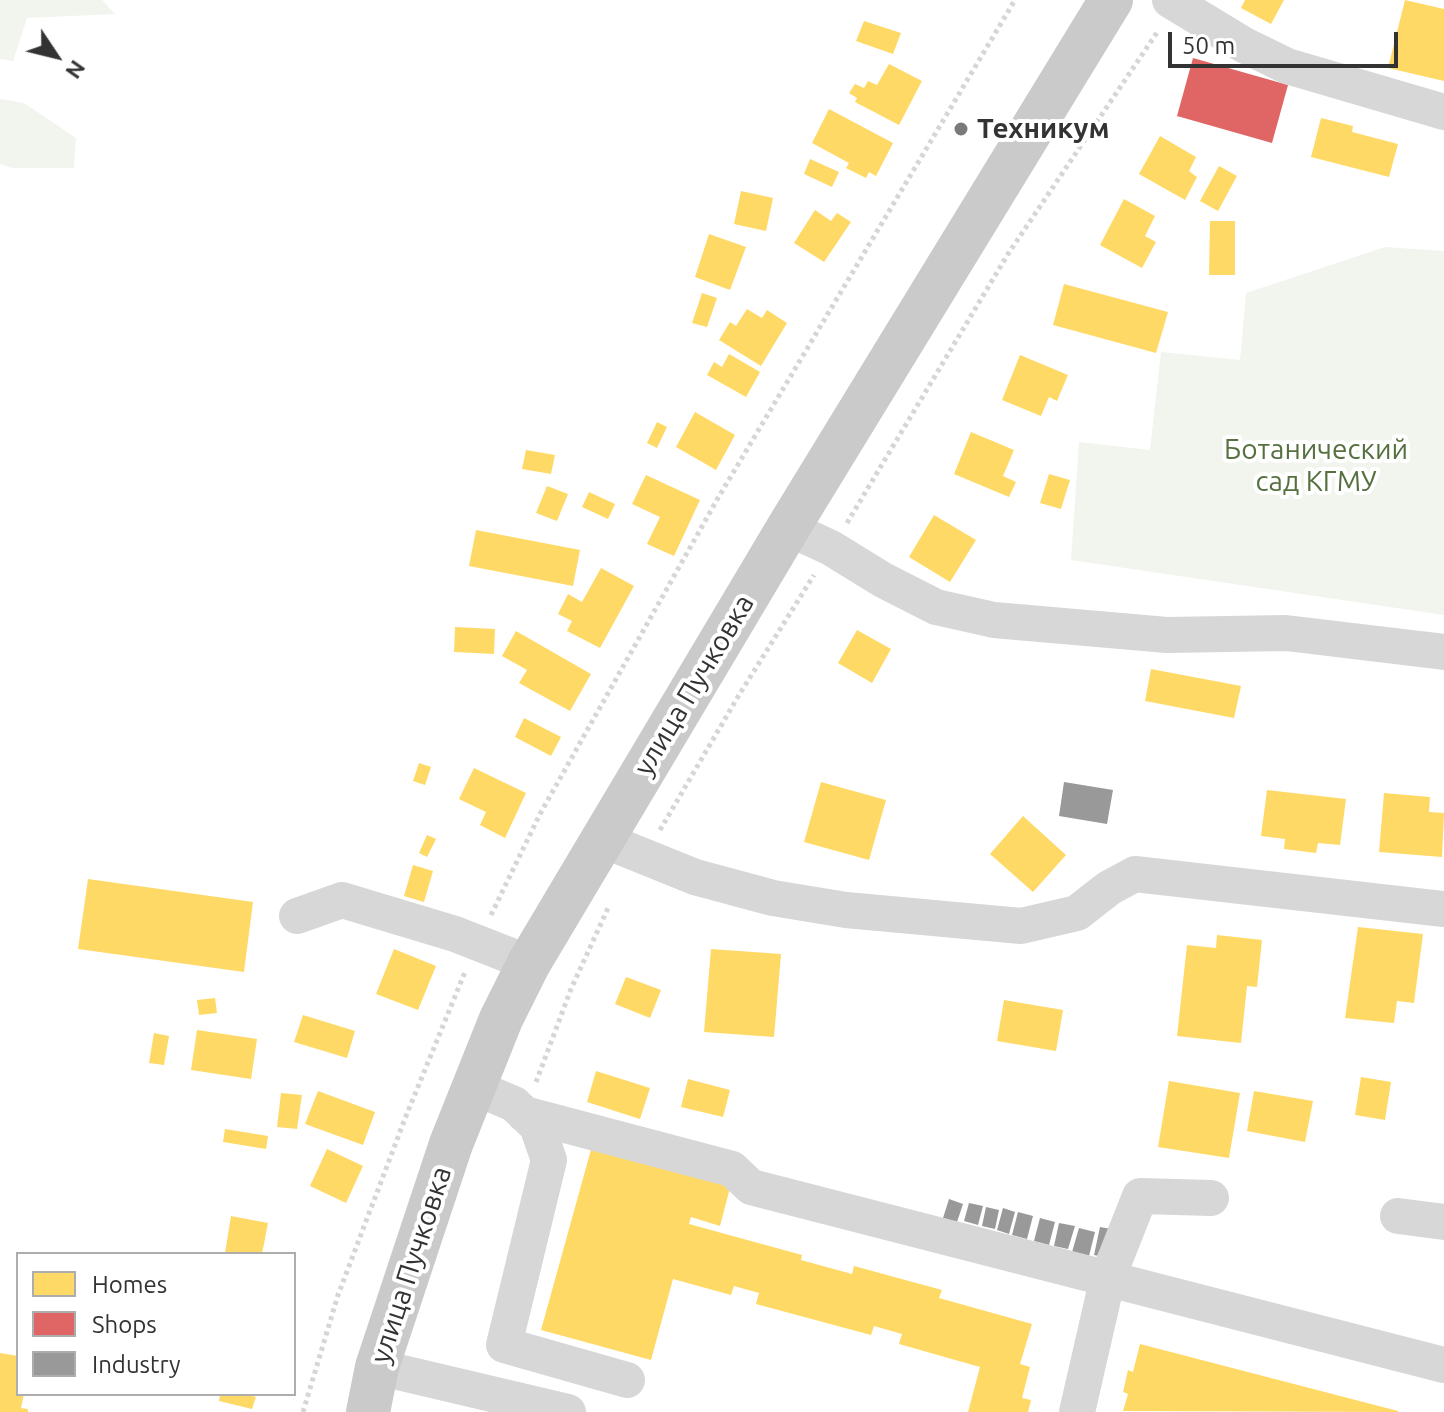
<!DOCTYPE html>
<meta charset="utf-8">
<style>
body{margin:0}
#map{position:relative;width:1444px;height:1412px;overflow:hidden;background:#fff;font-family:Ubuntu,sans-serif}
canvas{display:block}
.legend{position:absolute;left:16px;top:1252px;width:280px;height:144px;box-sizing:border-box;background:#fff;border:2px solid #adadad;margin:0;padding:10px 14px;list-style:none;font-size:24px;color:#333}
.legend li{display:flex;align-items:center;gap:16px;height:40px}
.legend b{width:40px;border:2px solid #adadad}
.north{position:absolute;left:16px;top:16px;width:80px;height:80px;-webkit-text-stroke:6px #fff;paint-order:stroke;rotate:125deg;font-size:22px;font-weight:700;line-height:32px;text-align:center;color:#333}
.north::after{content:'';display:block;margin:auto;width:28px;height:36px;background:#333;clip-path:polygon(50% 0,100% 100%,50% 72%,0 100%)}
.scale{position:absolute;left:1168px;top:32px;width:230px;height:36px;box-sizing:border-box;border:4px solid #333;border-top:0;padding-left:10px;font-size:24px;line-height:28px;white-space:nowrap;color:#333;-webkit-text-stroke:6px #fff;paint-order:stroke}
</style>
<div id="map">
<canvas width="1444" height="1412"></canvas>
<ul class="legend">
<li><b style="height:22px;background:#ffd966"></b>Homes</li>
<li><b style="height:22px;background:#e06666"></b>Shops</li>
<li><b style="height:22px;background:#999"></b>Industry</li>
</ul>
<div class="north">N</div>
<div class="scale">50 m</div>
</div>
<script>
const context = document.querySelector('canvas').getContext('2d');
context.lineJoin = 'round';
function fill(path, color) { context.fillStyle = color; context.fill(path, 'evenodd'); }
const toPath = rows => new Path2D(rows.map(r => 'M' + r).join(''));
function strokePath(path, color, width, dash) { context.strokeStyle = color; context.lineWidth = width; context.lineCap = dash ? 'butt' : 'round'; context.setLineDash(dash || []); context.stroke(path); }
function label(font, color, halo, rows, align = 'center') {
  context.font = font + ' Ubuntu,sans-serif'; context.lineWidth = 8; context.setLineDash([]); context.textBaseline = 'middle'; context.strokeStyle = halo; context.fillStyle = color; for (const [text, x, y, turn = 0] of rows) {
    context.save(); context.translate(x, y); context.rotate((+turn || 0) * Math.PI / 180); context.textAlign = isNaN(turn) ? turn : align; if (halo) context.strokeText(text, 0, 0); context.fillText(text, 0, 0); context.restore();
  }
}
fill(toPath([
 [0,0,102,0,115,14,27,18,13,61,0,59],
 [0,99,24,103,76,138,74,168,12,168,0,164],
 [1385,247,1444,251,1444,615,1071,560,1079,442,1150,450,1161,352,1240,360,1246,293]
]), '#f1f5ed');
fill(toPath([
 [1245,0,1284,0,1271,24,1241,8],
 [1405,0,1444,9,1444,81,1388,68],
 [864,21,901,33,893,54,856,41],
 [889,64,922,81,899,125,855,102,857,98,849,93,855,84,864,88,868,81,877,85],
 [829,109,893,143,876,176,869,172,866,178,846,168,849,163,812,143],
 [1321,118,1353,126,1352,132,1398,144,1389,177,1311,157],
 [1160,136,1196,157,1189,171,1197,177,1185,200,1139,174],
 [810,159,839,172,832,187,804,174],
 [1219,166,1237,176,1218,211,1200,201],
 [741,191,773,198,766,231,734,224],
 [1124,199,1155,216,1145,236,1156,242,1142,268,1100,245],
 [815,210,831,221,837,213,851,222,824,262,794,243],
 [1210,221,1235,221,1235,275,1209,275],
 [709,234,746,247,730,290,695,277],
 [1064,284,1168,312,1156,353,1053,325],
 [702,293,717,298,707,327,692,323],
 [747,309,762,318,767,310,787,323,761,366,719,340,730,322,736,326],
 [729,354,760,372,746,397,707,375,714,362,722,367],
 [1020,355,1068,375,1057,401,1049,397,1041,416,1002,400],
 [695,412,735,435,716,470,676,447],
 [657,422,667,427,657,448,647,443],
 [971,432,1014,450,1003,476,1016,482,1009,497,954,474],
 [526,450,555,455,551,474,522,469],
 [1049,474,1070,480,1061,509,1040,503],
 [646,475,700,500,674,556,647,544,660,517,632,504],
 [547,486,568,494,557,521,536,513],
 [589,492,615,504,608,519,582,507],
 [934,515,976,540,950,582,909,557],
 [476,530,580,550,573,586,469,566],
 [601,568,634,586,600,648,567,631,572,621,558,614,568,594,582,602],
 [455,627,495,629,494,654,454,652],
 [857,630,891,649,872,683,838,663],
 [516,631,591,674,570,711,519,683,527,670,502,656],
 [1151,669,1241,686,1234,718,1145,701],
 [524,718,561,737,551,756,515,737],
 [419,763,431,767,425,785,413,781],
 [474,768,526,793,505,838,480,825,486,812,459,799],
 [821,782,886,800,869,860,804,842],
 [1267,790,1346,799,1340,845,1318,843,1316,853,1284,849,1285,839,1261,836],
 [1384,793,1430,797,1429,812,1444,813,1442,857,1379,852],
 [1023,816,1066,855,1033,892,990,854],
 [427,835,436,839,427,857,419,853],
 [413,865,433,871,424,902,404,896],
 [88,879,253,902,244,972,78,949],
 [1358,927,1423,934,1414,1003,1397,1001,1394,1023,1345,1018],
 [1217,935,1262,940,1257,987,1247,986,1241,1043,1177,1036,1187,945,1216,948],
 [394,949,436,966,418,1010,376,994],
 [711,949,781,954,774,1037,704,1032],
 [626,977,661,990,650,1018,615,1004],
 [215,998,217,1013,199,1015,197,1000],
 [1004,1000,1063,1010,1056,1051,997,1041],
 [303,1015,355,1031,347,1058,294,1042],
 [197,1030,257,1039,251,1079,191,1070],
 [154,1033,169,1036,164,1065,149,1063],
 [596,1071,650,1088,640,1119,587,1102],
 [1361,1077,1391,1082,1385,1120,1355,1115],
 [688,1079,730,1090,723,1117,681,1107],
 [1169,1081,1240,1093,1229,1158,1158,1147],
 [318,1091,375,1112,363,1145,305,1124],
 [1254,1091,1313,1101,1305,1142,1247,1131],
 [281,1093,302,1095,297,1129,277,1127],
 [225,1129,268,1136,266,1149,223,1142],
 [592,1146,731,1184,720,1226,691,1217,689,1224,802,1255,801,1260,852,1274,854,1266,942,1290,939,1298,1032,1324,1020,1364,1030,1367,1022,1398,1031,1400,1028,1412,968,1412,980,1367,899,1344,902,1334,874,1326,871,1335,756,1304,759,1293,734,1286,731,1295,673,1279,651,1360,541,1330],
 [327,1149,363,1166,346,1203,310,1186],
 [231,1216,268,1223,262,1254,225,1253],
 [1140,1344,1398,1411,1398,1412,1123,1411,1128,1394,1123,1392,1128,1370,1133,1372],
 [0,1353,18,1356,18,1394,24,1394,21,1408,28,1409,28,1412,0,1412],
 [220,1394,244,1394,256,1397,252,1409,219,1401]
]), '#ffd966');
fill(toPath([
 [1193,58,1288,85,1272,143,1177,116]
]), '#e06666');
fill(toPath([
 [1064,782,1113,790,1107,824,1059,816],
 [949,1199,963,1204,957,1222,943,1218],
 [969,1203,983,1206,978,1225,964,1221],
 [986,1207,999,1210,995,1229,982,1226],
 [1003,1208,1015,1212,1009,1234,997,1230],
 [1018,1212,1033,1216,1027,1239,1012,1235],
 [1040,1218,1055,1222,1049,1245,1034,1241],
 [1059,1223,1075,1226,1068,1249,1054,1246],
 [1100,1227,1117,1230,1112,1259,1094,1255],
 [1079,1228,1095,1232,1089,1256,1072,1252]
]), '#999');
strokePath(toPath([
 [847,523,1008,254,1158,31],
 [660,830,739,695,814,575],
 [491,915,540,814,718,498,1015,0],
 [536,1082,571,989,609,906],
 [303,1412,338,1295,406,1116,465,972]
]), '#d6d6d6', 5, [4, 4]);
strokePath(toPath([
 [1170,0,1244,45,1287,66,1444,112],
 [788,528,831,548,883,580,936,607,994,620,1167,635,1286,633,1444,652],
 [601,839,695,877,773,898,846,910,1021,926,1077,913,1109,888,1135,874,1444,909],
 [297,916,342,900,455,934,529,963],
 [474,1087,514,1104,537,1126,549,1160,504,1345,627,1380],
 [524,1114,732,1169,751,1187,1444,1365],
 [1398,1216,1444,1222],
 [377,1367,568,1412],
 [1077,1412,1108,1277,1140,1196,1211,1198]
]), '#d7d7d7', 36);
strokePath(toPath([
 [368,1412,377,1367,451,1144,501,1019,529,963,788,528,1111,0]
]), '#cacaca', 44);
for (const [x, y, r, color] of [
 [961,129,8,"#7a7a7a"]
]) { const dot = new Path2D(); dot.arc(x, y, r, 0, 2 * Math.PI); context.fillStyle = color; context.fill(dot); strokePath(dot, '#fff', 3); }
label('bold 28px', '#333', '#fff', [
 ["Техникум",977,129]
], 'left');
label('28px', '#56703f', '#fff', [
 ["Ботанический",1316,450],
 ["сад КГМУ",1316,482]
]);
label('28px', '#333', '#fff', [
 ["улица Пучковка",694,685,-59],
 ["улица Пучковка",411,1265,-72]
]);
</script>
